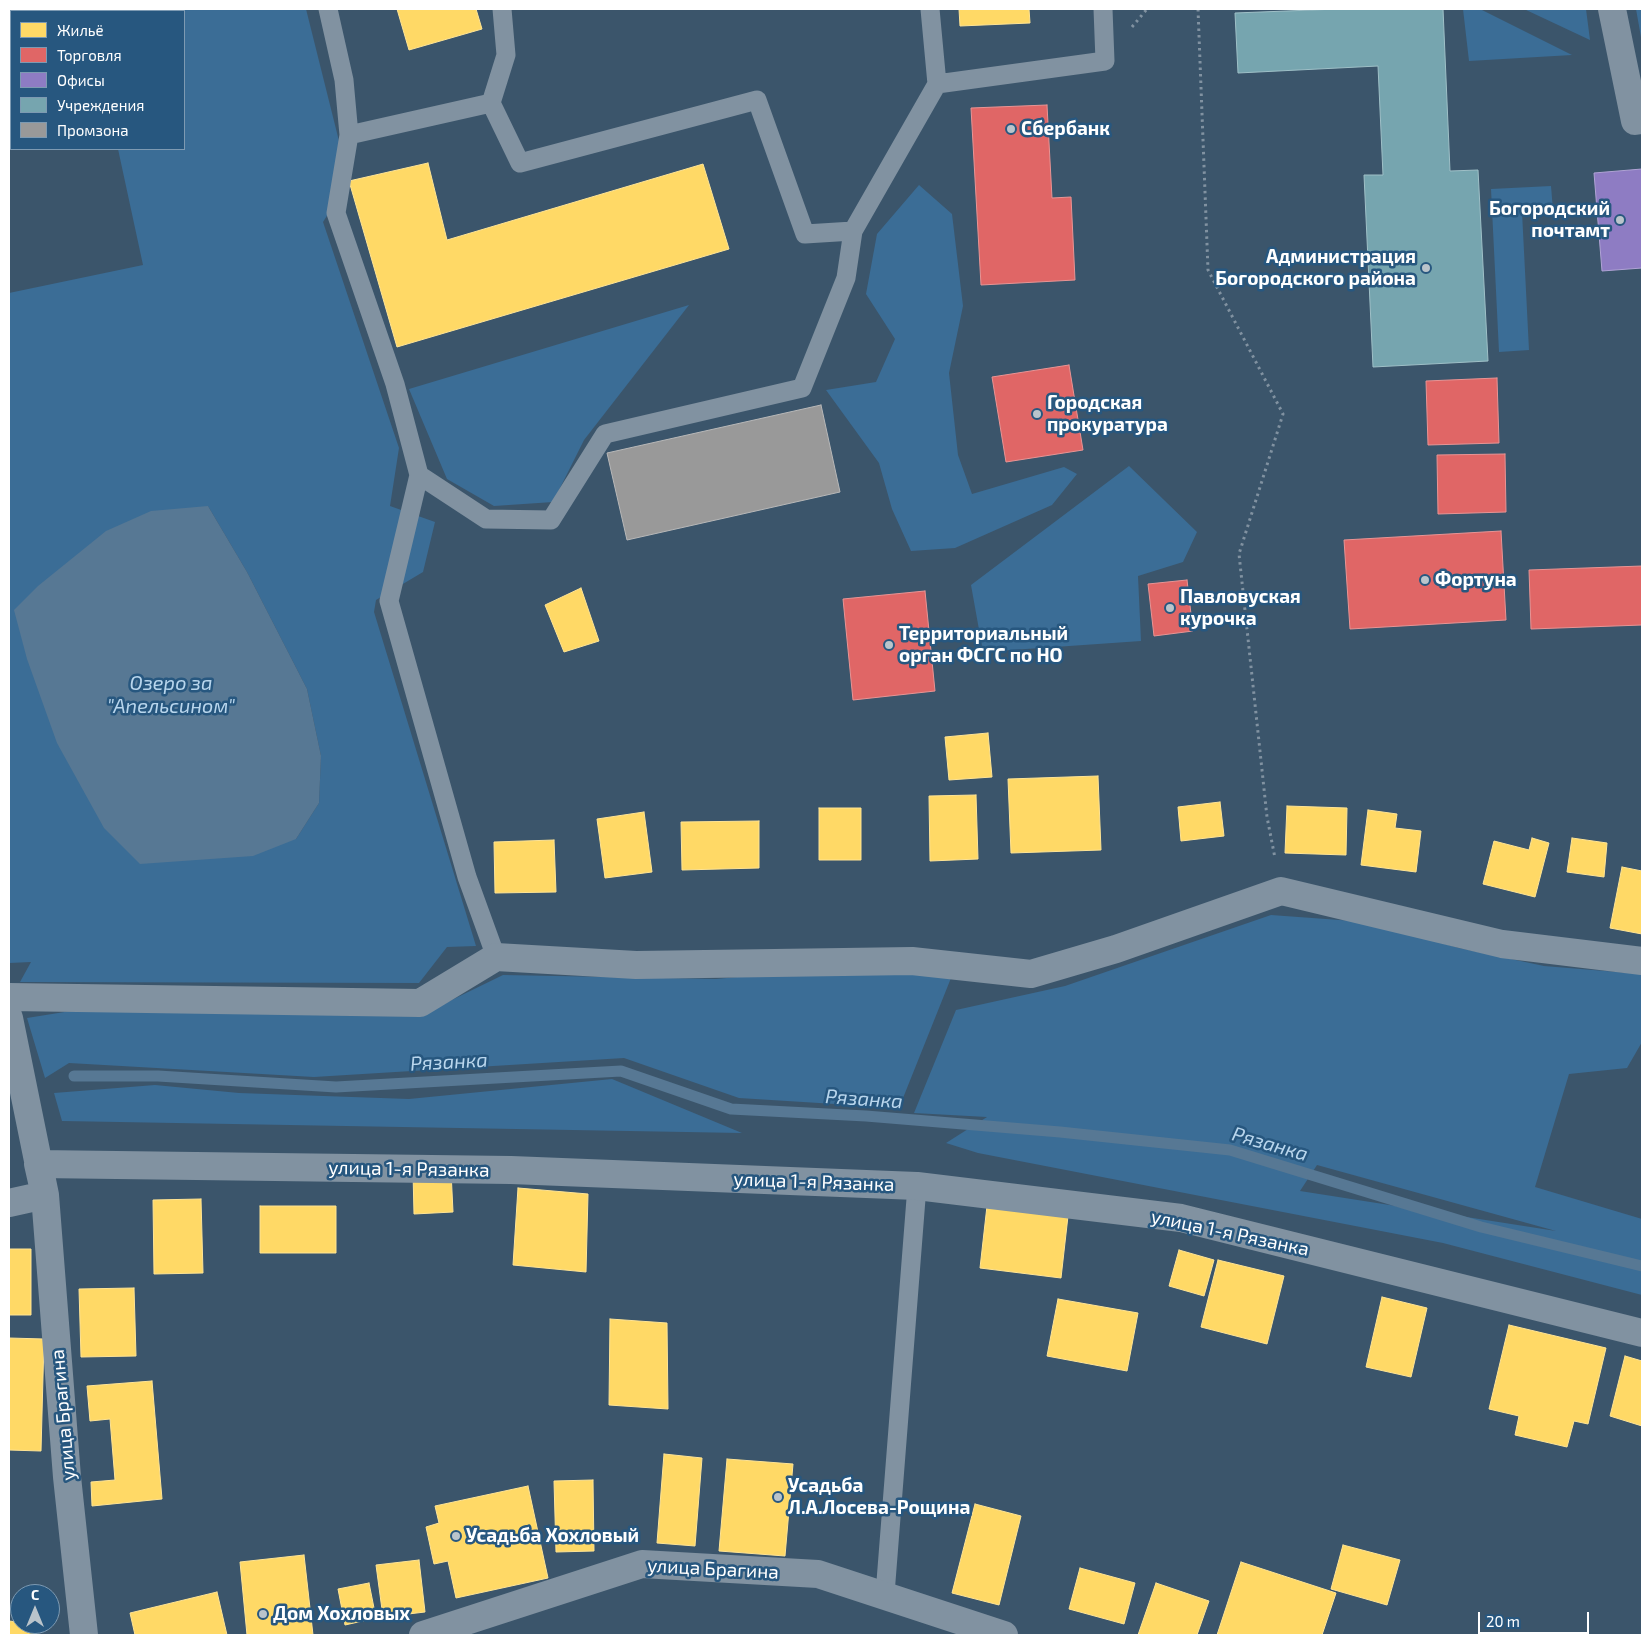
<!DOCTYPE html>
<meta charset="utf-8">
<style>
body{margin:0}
#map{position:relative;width:1651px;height:1644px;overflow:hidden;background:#3b556b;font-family:"Exo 2",sans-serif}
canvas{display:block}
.frame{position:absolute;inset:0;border:10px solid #fff;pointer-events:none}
.legend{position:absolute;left:10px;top:10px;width:175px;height:140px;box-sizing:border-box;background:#27577f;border:1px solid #7d9ab2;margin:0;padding:6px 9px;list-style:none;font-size:15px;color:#fff}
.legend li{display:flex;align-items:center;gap:10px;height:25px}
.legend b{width:25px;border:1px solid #7d9ab2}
.north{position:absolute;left:10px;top:1584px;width:50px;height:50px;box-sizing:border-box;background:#27577f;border:1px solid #7d9ab2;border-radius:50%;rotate:0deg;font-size:14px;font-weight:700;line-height:20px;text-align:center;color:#fff}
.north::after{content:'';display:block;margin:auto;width:18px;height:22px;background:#bac4cb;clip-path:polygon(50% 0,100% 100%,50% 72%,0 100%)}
.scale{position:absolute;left:1478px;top:1612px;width:111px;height:22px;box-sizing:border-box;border:2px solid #fff;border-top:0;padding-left:6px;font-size:15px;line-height:18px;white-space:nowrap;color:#fff;-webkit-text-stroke:4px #27577f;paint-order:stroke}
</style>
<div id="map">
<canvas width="1651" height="1644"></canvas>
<div class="frame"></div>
<ul class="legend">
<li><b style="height:14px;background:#ffd966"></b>Жильё</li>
<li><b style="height:14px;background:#e06666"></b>Торговля</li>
<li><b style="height:14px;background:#8e7cc3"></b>Офисы</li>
<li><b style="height:14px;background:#76a5af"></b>Учреждения</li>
<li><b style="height:14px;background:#999"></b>Промзона</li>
</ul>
<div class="north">С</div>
<div class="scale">20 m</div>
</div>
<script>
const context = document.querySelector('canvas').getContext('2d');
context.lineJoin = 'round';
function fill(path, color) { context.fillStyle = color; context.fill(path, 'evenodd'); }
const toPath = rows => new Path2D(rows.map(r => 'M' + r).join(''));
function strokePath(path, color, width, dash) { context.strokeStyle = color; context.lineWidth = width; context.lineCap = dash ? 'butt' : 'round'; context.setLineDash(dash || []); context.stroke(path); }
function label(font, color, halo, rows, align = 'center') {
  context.font = font + ' "Exo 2",sans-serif'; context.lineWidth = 5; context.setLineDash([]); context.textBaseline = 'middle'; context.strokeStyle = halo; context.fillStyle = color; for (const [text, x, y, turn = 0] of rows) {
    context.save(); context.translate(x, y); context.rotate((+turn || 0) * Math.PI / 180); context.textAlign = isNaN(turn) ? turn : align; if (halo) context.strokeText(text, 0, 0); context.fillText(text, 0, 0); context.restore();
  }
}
fill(toPath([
 [87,9,306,9,349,181,323,222,399,448,390,506,435,522,423,572,376,600,374,612,476,946,447,947,419,983,20,982,31,962,9,963,9,293,143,265,118,149,184,149,184,11,87,11],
 [208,506,247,572,307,689,321,756,319,803,296,839],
 [1463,9,1480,9,1572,55,1469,61],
 [1524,9,1586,9,1590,40],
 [1636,9,1642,9,1642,43],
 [919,185,952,214,963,306,949,373,958,455,972,494,1064,467,1077,474,1052,505,955,548,911,551,892,509,879,463,826,390,876,382,895,339,866,294,877,234],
 [1551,186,1553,210,1522,212,1529,350,1499,352,1491,189],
 [689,305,584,440,553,502,494,506,447,479,409,389],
 [1129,466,1197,532,1183,562,1138,576,1141,641,983,652,971,585],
 [1271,915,1367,922,1459,948,1544,966,1642,974,1642,1042,1627,1068,1569,1074,1535,1187,1642,1219,1642,1295,1443,1243,978,1153,946,1143,987,1117,914,1113,956,1010,1065,986],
 [1317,1165,1556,1231,1300,1191],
 [907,961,951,978,899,1108,739,1098,624,1058,314,1077,69,1063,45,1078,27,1018,77,1010,425,1013,503,975,716,979],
 [612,1079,742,1133,62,1121,54,1093,155,1085,239,1093,409,1099]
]), '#3b6d96');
fill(toPath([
 [208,506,247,572,307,689,321,756,319,803,296,839,253,856,140,864,104,828,57,743,27,659,14,610,38,586,106,531,151,511]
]), '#577894');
const homes = toPath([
 [397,9,476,9,482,29,409,50,397,9],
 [959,9,1029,9,1030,23,960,26,959,9],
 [428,163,447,240,703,164,729,249,397,347,349,181,428,163],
 [581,588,599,641,564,652,545,605,581,588],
 [988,733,992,777,949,780,945,737,988,733],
 [1098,776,1101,850,1011,853,1008,779,1098,776],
 [976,795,978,859,930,861,929,796,976,795],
 [1220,802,1224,836,1181,841,1178,807,1220,802],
 [1287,806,1347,808,1346,855,1285,853,1287,806],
 [819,808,861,808,861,860,819,860,819,808],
 [1368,810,1397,814,1395,828,1421,831,1416,872,1361,865,1368,810],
 [644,812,652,872,605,878,597,819,644,812],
 [759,821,759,868,682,870,681,822,759,821],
 [1532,838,1549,843,1535,897,1483,884,1494,841,1529,850,1532,838],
 [1572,838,1607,843,1604,877,1567,872,1572,838],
 [554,840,556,892,495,893,494,842,554,840],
 [1622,867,1642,871,1642,934,1610,928,1622,867],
 [451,1171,453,1212,414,1214,413,1172,451,1171],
 [518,1188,588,1194,586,1272,513,1265,518,1188],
 [201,1199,203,1273,154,1274,153,1200,201,1199],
 [260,1206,336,1206,336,1253,260,1253,260,1206],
 [987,1206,1068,1216,1061,1278,980,1268,987,1206],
 [9,1249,31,1249,31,1315,9,1315,9,1249],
 [1179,1250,1214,1260,1204,1296,1169,1286,1179,1250],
 [1218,1260,1284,1276,1267,1344,1201,1327,1218,1260],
 [134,1288,136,1356,81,1357,79,1289,134,1288],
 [1382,1297,1427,1308,1411,1377,1366,1367,1382,1297],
 [1058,1299,1138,1313,1127,1371,1047,1356,1058,1299],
 [610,1319,667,1323,668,1409,609,1405,610,1319],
 [1509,1325,1606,1348,1588,1424,1574,1421,1567,1447,1515,1435,1519,1416,1489,1409,1509,1325],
 [9,1338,44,1339,41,1451,9,1450,9,1338],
 [1625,1356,1642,1361,1642,1426,1610,1416,1625,1356],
 [152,1381,162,1499,92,1506,91,1482,115,1480,110,1419,90,1421,87,1386,152,1381],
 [664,1454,702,1458,695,1546,657,1543,664,1454],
 [727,1459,793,1464,785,1556,719,1551,727,1459],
 [593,1480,594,1551,556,1552,554,1481,593,1480],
 [528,1486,548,1578,456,1598,448,1561,434,1564,426,1527,439,1523,435,1506,528,1486],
 [975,1504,1021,1516,999,1605,952,1593,975,1504],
 [1343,1545,1400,1560,1387,1605,1331,1589,1343,1545],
 [304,1555,313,1635,247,1635,240,1562,304,1555],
 [419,1560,425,1612,383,1617,376,1565,419,1560],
 [1241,1562,1336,1593,1322,1635,1217,1635,1241,1562],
 [1080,1568,1135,1583,1124,1624,1069,1609,1080,1568],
 [369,1583,376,1618,345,1625,338,1589,369,1583],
 [1156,1583,1209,1601,1197,1635,1138,1635,1156,1583],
 [217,1592,227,1635,135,1635,130,1613,217,1592],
 [9,1621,36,1624,36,1635,9,1635,9,1621]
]);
fill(homes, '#ffd966');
strokePath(homes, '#ffe494', 1);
const shops = toPath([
 [9,9,26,9,26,11,11,11,11,142,9,143,9,9],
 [1047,105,1052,198,1071,197,1075,280,981,285,971,108,1047,105],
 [1069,365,1083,450,1006,462,992,377,1069,365],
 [1497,378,1499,443,1428,445,1426,381,1497,378],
 [1505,454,1506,512,1438,514,1437,455,1505,454],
 [1501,531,1506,620,1350,629,1344,540,1501,531],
 [1642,566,1642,625,1531,629,1529,570,1642,566],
 [1187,580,1193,631,1154,636,1148,584,1187,580],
 [925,591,935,691,853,700,843,599,925,591]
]);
fill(shops, '#e06666');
strokePath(shops, '#e99494', 1);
const offices = toPath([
 [1642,169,1642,268,1602,271,1594,173,1642,169]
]);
fill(offices, '#8e7cc3');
strokePath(offices, '#b0a3d5', 1);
const public = toPath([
 [1338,9,1443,9,1450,171,1478,170,1488,361,1373,367,1364,175,1383,175,1378,66,1238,73,1235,13,1338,9]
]);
fill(public, '#76a5af');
strokePath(public, '#9fc0c7', 1);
const industry = toPath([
 [821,405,840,492,627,540,607,453,821,405]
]);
fill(industry, '#999');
strokePath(industry, '#b8b8b8', 1);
strokePath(toPath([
 [74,1076,158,1076,336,1087,621,1071,731,1109,866,1116,1060,1132,1230,1150,1481,1227,1642,1266]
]), '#577894', 11);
strokePath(toPath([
 [1198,9,1208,270,1283,414,1239,554,1267,817,1275,858],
 [1132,27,1147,9]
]), '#8192a1', 3, [2.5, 4]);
strokePath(toPath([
 [328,9,344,80,349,135,336,213,395,384,419,475,389,601,467,877,496,957],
 [502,9,506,55,491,103,520,163,757,100,805,234,853,231],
 [930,9,937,84],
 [349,135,491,103],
 [419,475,486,519,551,520,605,434,802,388,846,278,853,231,937,84,1105,61,1103,9],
 [885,1594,917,1186]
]), '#8192a1', 19);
strokePath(toPath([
 [1612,9,1635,121,1642,120],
 [9,997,420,1003,496,957,636,965,912,961,1031,974,1116,949,1281,891,1502,944,1642,961],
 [9,1018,45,1195,67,1477,84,1635],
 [9,1203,45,1195,38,1164,511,1170,917,1186,1181,1218,1642,1333],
 [423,1635,642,1564,818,1574,1004,1635]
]), '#8192a1', 28);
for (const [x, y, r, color] of [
 [1011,129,5,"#bac4cb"],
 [1620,220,5,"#bac4cb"],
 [1426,268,5,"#bac4cb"],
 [1037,414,5,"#bac4cb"],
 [1425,580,5,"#bac4cb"],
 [1170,608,5,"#bac4cb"],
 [889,645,5,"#bac4cb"],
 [778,1497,5,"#bac4cb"],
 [456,1536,5,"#bac4cb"],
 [263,1614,5,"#bac4cb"]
]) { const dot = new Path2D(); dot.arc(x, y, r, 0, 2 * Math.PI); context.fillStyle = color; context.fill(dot); strokePath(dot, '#27577f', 2); }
label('bold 19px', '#fff', '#27577f', [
 ["Сбербанк",1021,129],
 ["Богородский",1610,209,"right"],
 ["почтамт",1610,231,"right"],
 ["Администрация",1416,257,"right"],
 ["Богородского района",1416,279,"right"],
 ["Городская",1047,403],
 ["прокуратура",1047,425],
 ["Фортуна",1435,580],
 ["Павловуская",1180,597],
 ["курочка",1180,619],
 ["Территориальный",899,634],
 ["орган ФСГС по НО",899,656],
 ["Усадьба",788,1486],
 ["Л.А.Лосева-Рощина",788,1508],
 ["Усадьба Хохловый",466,1536],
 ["Дом Хохловых",273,1614]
], 'left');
label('19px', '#fff', '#27577f', [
 ["улица 1-я Рязанка",409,1169,1],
 ["улица 1-я Рязанка",814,1182,2],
 ["улица 1-я Рязанка",1230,1233,12],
 ["улица Брагина",63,1415,-95],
 ["улица Брагина",713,1569,3]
]);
label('italic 20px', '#b9d6ed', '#27577f', [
 ["Озеро за",171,683],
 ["\"Апельсином\"",171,706],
 ["Рязанка",449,1062,-3],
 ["Рязанка",864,1099,4],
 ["Рязанка",1270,1144,16]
]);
</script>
